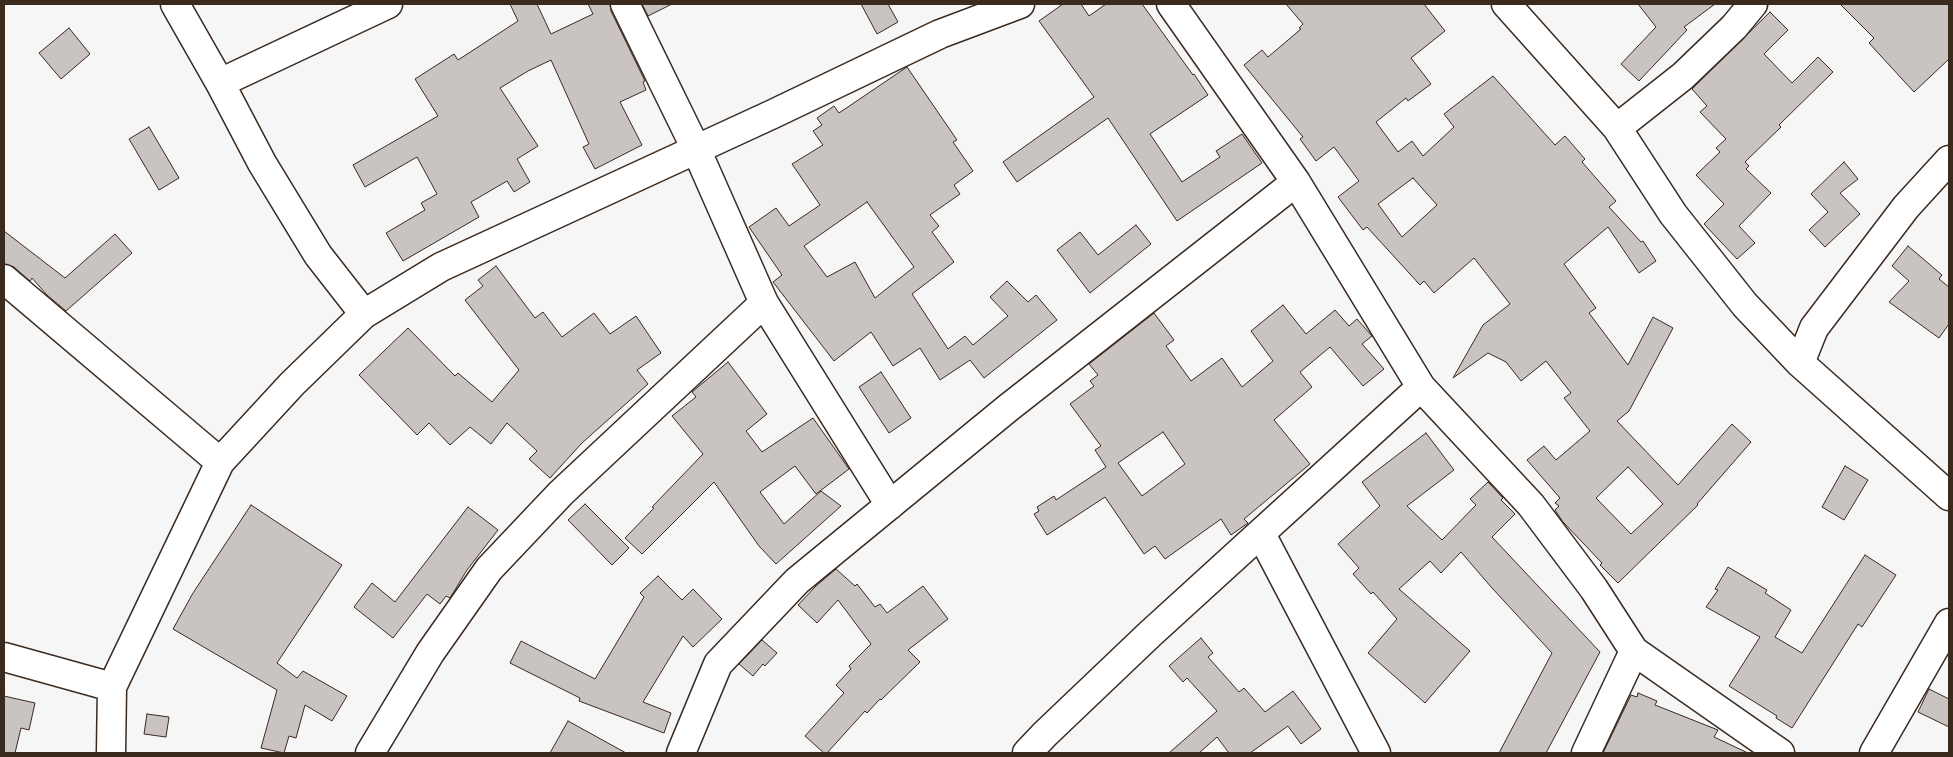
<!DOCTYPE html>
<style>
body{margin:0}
#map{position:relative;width:1953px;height:757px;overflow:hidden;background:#f7f6f6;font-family:"Gochi Hand",sans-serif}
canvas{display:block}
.frame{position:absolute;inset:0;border:5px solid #3b2a1e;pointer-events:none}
</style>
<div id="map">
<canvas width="1953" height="757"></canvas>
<div class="frame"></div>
</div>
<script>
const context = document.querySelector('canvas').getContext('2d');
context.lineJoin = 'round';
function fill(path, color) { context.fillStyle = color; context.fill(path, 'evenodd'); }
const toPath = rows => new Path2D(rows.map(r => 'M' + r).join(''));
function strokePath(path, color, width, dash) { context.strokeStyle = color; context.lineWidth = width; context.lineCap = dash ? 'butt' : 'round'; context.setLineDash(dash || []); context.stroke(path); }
const building = toPath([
 [510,4,537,4,551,34,593,14,588,4,610,4,611,11,645,81,643,82,646,90,620,102,642,145,595,169,583,147,589,144,551,60,528,71,500,88,538,146,517,159,530,182,514,192,507,181,471,202,479,217,403,261,386,233,425,210,421,203,437,194,417,157,365,187,353,165,438,116,415,79,454,54,458,60,518,21,510,4],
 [642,4,672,4,648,16,642,4],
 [861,4,888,4,898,22,877,34,861,4],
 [1063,4,1081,4,1089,16,1106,4,1142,4,1193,75,1194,74,1208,95,1150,134,1182,182,1220,157,1216,151,1242,134,1262,163,1177,221,1108,118,1017,182,1003,162,1094,97,1039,21,1063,4],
 [1286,4,1424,4,1445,31,1411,58,1431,84,1408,101,1406,98,1376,122,1398,152,1412,141,1423,156,1454,127,1444,114,1493,76,1555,145,1565,136,1585,159,1582,162,1616,201,1609,207,1641,242,1643,241,1656,261,1639,273,1608,227,1564,264,1596,308,1589,313,1628,365,1653,317,1673,328,1629,411,1617,421,1678,485,1732,424,1751,442,1697,504,1698,505,1618,583,1600,565,1602,563,1563,522,1555,510,1559,506,1555,503,1560,498,1527,460,1544,446,1556,460,1590,431,1564,398,1571,393,1546,361,1521,381,1506,362,1488,353,1453,378,1483,325,1510,304,1474,258,1434,293,1424,281,1420,285,1367,227,1363,230,1338,197,1359,181,1334,147,1316,161,1300,139,1303,137,1244,65,1262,50,1268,57,1301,29,1299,28,1303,24,1286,4],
 [1413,178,1437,205,1402,237,1378,204,1413,178],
 [1628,467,1663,504,1631,534,1596,498,1628,467],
 [1638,4,1715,4,1684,27,1687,30,1639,81,1621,64,1656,27,1638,4],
 [1840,4,1949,4,1949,59,1914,92,1869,43,1874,38,1840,4],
 [1770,12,1788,30,1764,54,1792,83,1818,57,1833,72,1779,125,1781,127,1745,162,1749,166,1746,169,1771,193,1739,226,1755,243,1737,259,1704,224,1724,204,1696,175,1720,152,1716,148,1726,139,1700,112,1707,106,1692,89,1770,12],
 [69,28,90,54,61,79,39,53,69,28],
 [907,67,957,140,953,142,973,171,954,185,960,194,930,215,939,226,932,232,954,262,912,294,948,349,965,336,973,345,1008,316,990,297,1007,281,1028,302,1036,295,1057,320,984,378,970,360,940,380,920,348,893,366,871,332,834,361,773,282,782,275,749,227,776,208,789,226,820,205,792,164,823,145,813,131,822,125,817,118,834,106,839,113,907,67],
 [867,202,914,267,875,298,855,262,827,277,804,246,867,202],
 [149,127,179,178,159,190,129,139,149,127],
 [1844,162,1858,179,1840,193,1860,214,1825,247,1809,230,1828,212,1811,194,1844,162],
 [1136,225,1151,244,1090,293,1057,250,1080,232,1098,255,1136,225],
 [4,231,65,278,115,234,132,253,66,311,47,295,32,278,30,281,14,267,4,264,4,231],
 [1908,246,1942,275,1939,279,1949,287,1949,324,1939,338,1889,302,1909,281,1892,266,1908,246],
 [496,266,535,318,543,312,562,337,594,313,610,334,636,316,661,353,637,370,648,384,582,443,550,478,529,459,537,451,507,423,491,444,470,427,450,445,429,423,417,435,359,375,408,328,455,376,458,373,492,402,519,370,465,300,483,286,478,280,496,266],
 [1283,305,1306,334,1335,310,1349,326,1357,319,1372,336,1362,344,1384,369,1363,386,1330,347,1300,372,1312,387,1274,420,1310,464,1244,519,1248,523,1231,535,1221,519,1165,559,1155,546,1144,554,1105,497,1047,535,1034,514,1039,511,1037,507,1054,496,1056,500,1106,467,1095,450,1101,446,1070,404,1094,386,1090,381,1098,375,1089,364,1154,313,1174,340,1166,346,1191,381,1222,358,1242,387,1273,361,1251,331,1283,305],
 [1163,432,1185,464,1142,496,1118,463,1163,432],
 [728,362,767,414,746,431,762,452,813,418,849,469,816,494,795,466,760,492,784,524,821,491,841,506,776,564,759,546,714,482,642,554,625,538,654,508,652,507,703,454,672,416,696,397,692,392,728,362],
 [881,372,911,418,889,433,859,387,881,372],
 [1426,433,1454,470,1407,506,1442,540,1476,505,1470,499,1488,482,1503,498,1501,500,1515,514,1492,537,1600,652,1546,753,1499,753,1552,653,1492,588,1461,552,1441,573,1430,561,1399,589,1470,651,1425,703,1368,653,1397,619,1373,592,1371,594,1353,574,1359,568,1338,544,1380,506,1362,482,1426,433],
 [1845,466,1868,480,1844,520,1822,507,1845,466],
 [585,504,629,548,612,565,568,520,585,504],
 [251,505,342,565,277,663,297,678,303,671,347,696,332,721,305,705,296,738,289,736,284,753,261,748,277,690,173,629,193,593,251,505],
 [468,507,498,530,467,570,450,598,446,596,440,604,427,594,393,638,354,607,372,583,395,602,468,507],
 [1865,555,1896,575,1862,627,1858,624,1792,728,1776,718,1777,716,1729,686,1760,637,1706,607,1718,590,1715,589,1728,567,1767,590,1765,593,1791,610,1775,637,1802,653,1865,555],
 [836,569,855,586,857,584,875,607,880,604,887,613,923,586,948,619,908,650,920,662,881,700,880,699,867,713,865,711,827,753,824,753,805,736,844,693,836,685,851,669,849,666,871,644,838,600,817,623,798,605,816,586,836,569],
 [658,576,682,600,693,589,722,619,693,647,683,636,643,702,671,713,664,733,579,701,580,698,510,663,521,641,595,679,644,597,640,593,658,576],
 [1201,638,1213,653,1208,657,1239,692,1244,688,1265,712,1293,691,1321,729,1301,744,1288,726,1250,753,1229,753,1217,737,1199,753,1169,753,1217,711,1187,678,1183,682,1169,666,1201,638],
 [762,640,777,653,765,666,763,664,753,676,739,664,762,640],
 [1929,689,1949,699,1949,727,1918,712,1929,689],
 [1638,693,1657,701,1655,705,1718,730,1714,737,1748,753,1603,753,1631,695,1637,697,1638,693],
 [4,696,35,703,29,730,21,728,15,753,4,753,4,696],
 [147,714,169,717,166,737,144,734,147,714],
 [568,721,626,753,550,753,568,721]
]);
fill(building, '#c9c3c1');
strokePath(building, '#3b2a1e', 1);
const minor = toPath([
 [175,4,220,83,262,163,318,255,364,314],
 [625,4,696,149,764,303,890,505],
 [1171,4,1296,182,1421,387,1531,505,1594,589,1634,651,1780,753],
 [1506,4,1617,128,1673,214,1745,305,1800,363,1949,496],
 [220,83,388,4],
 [1617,128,1683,76,1734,27,1753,4],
 [4,279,220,462],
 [1800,363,1814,328,1906,207,1949,160],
 [1261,534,1376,753],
 [4,657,112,687],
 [111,753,112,687,220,462,292,384,364,314,441,267,773,114,940,34,1020,4],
 [370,753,430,653,489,569,561,493,764,303],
 [681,753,718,664,797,581,1008,408,1296,182],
 [1027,753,1045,734,1150,634,1421,387],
 [1586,753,1634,651],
 [1874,753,1949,623]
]);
strokePath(minor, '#3b2a1e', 31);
strokePath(minor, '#fff', 28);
</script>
